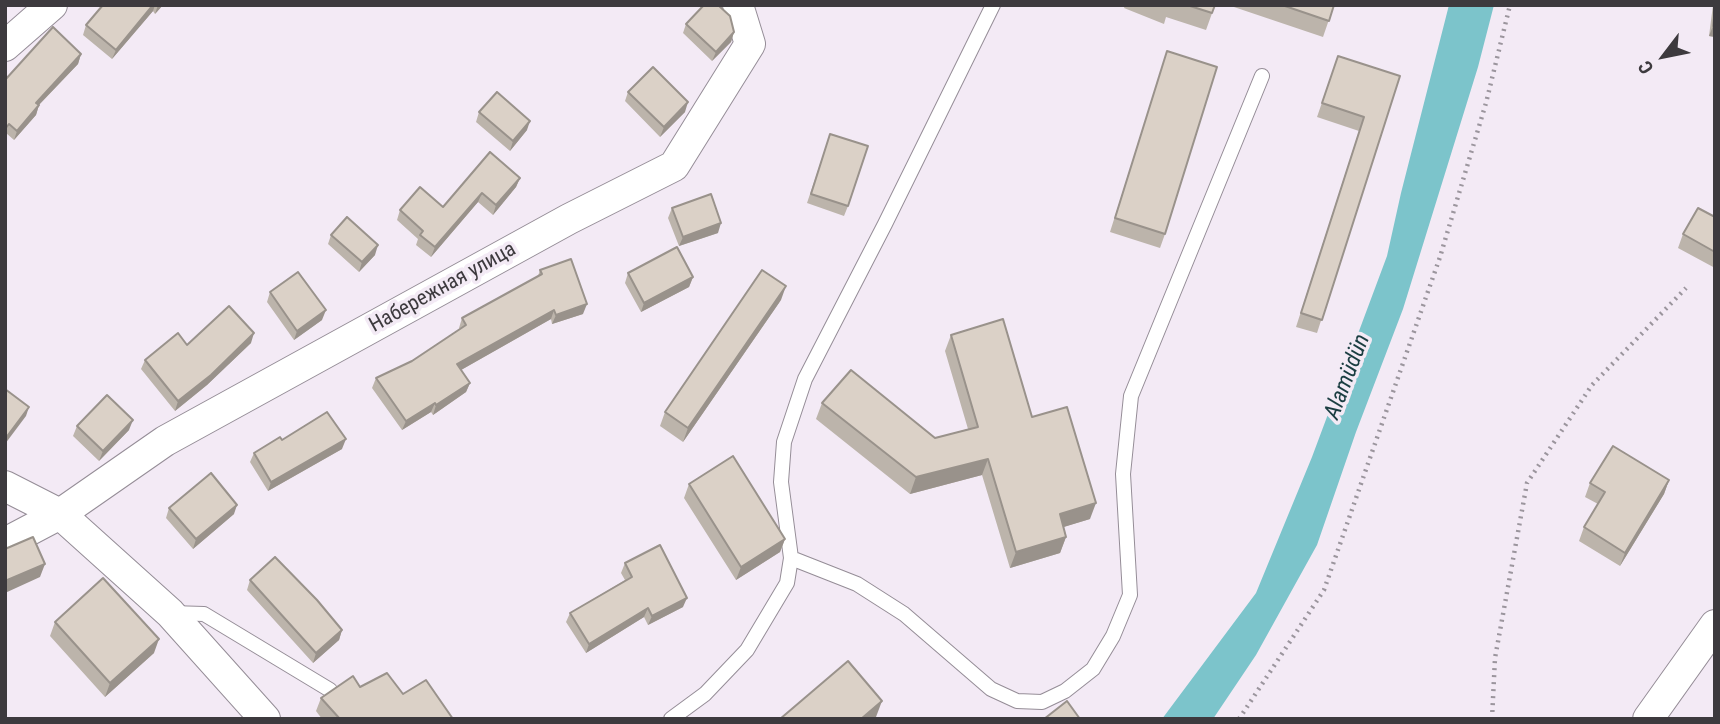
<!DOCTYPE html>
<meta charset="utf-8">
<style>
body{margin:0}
#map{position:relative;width:1720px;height:724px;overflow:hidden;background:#f3eaf5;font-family:"Roboto Condensed",sans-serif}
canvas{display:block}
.frame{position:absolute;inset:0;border:7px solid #3d3a3e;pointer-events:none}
.north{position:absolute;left:1629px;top:21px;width:70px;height:70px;-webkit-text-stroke:5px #f3eaf5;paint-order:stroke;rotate:238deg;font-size:19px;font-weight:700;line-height:28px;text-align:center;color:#3d3a3e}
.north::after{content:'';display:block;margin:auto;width:24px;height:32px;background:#3d3a3e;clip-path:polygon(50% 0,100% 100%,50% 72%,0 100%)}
</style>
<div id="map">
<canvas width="1720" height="724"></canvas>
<div class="frame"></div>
<div class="north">С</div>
</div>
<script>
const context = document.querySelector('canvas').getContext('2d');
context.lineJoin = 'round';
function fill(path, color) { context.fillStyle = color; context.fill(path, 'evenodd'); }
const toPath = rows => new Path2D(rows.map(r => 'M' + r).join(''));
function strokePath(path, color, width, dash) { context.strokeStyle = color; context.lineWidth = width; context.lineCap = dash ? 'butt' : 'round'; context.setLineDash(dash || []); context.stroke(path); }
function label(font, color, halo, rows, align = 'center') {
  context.font = font + ' "Roboto Condensed",sans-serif'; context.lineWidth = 7; context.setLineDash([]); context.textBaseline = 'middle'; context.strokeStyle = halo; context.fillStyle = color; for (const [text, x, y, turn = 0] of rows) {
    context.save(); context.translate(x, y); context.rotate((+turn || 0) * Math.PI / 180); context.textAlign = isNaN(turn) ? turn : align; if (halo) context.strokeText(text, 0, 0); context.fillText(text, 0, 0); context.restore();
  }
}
fill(toPath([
 [1449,5,1494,5,1478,67,1403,309,1356,432,1317,545,1256,655,1213,719,1162,719,1256,593,1312,457,1387,256,1401,193]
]), '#7cc4cb');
const lane = toPath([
 [791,558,857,584,904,614,991,689,1017,701,1042,702,1065,691,1093,669,1113,636,1130,595,1123,474,1131,396,1262,76],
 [171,613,204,614,330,690],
 [671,719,705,694,747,650,787,583,791,558,781,482,784,442,805,379,885,224,993,5]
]);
const street = toPath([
 [5,46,52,5],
 [5,486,60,514,170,613,265,719],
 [5,543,60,514,165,441,569,219,674,166,750,44,738,5],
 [1648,719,1715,625]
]);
strokePath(lane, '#958d97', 16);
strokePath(street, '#958d97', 32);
strokePath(toPath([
 [1239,719,1324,590,1440,257,1486,103,1510,5],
 [1492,719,1495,658,1527,483,1592,385,1686,288]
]), '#9b959d', 4.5, [2, 5]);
strokePath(lane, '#fff', 14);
strokePath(street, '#fff', 30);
fill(toPath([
 [103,5,163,5,155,14,153,11,112,59,83,35,86,25],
 [1125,5,1215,5,1206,30,1166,17,1164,24,1124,8],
 [1228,5,1334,5,1323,37],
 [1713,5,1715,5,1715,37,1709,36],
 [686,24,734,32,731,42,712,61,683,33],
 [1167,51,1165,234,1160,248,1110,232],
 [81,54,78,64,39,105,36,115,14,140,6,133,5,80],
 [1338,56,1400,76,1317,333,1296,327,1359,131,1317,117],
 [628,92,685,112,660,137,625,101],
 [479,112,527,130,510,151,476,122],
 [830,134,848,206,844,216,807,203],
 [520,178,516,187,493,215,478,202,431,257,416,245,418,239,397,220,400,210,443,207],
 [672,208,718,233,679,246,668,218],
 [1715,217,1715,268,1678,248,1683,234],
 [331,235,375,255,359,272,328,244],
 [540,270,583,314,552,324,551,319,461,370,470,383,466,392,433,415,431,412,402,430,372,388,376,378,412,361,460,329,459,328,462,318,538,276],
 [628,273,693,277,689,287,641,312,625,283],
 [270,292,322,320,294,340,267,302],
 [781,300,683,442,660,426,665,412],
 [951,335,1032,417,1090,519,1063,527,1066,537,1060,553,1010,568,982,475,910,494,816,419,822,403,935,438,968,429,945,351],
 [251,343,207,385,175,411,141,369,145,360,187,345],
 [77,426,129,430,99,461,73,436],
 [282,440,342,449,268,491,250,462,254,453],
 [1669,480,1664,494,1620,566,1579,541,1584,527,1598,504,1585,497,1590,483],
 [689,484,785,539,780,552,736,580,684,498],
 [169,508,234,514,193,549,166,518],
 [625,563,683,607,648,625,644,617,586,653,566,622,570,613,625,580,621,573],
 [250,580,342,630,339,640,313,663,247,590],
 [55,622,154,653,105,697,50,636],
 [360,687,403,694,453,719,322,719,316,711,321,698]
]), '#bcb4ab');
fill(toPath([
 [153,5,155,5,153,11,112,59,116,50],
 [158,5,163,5,155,14],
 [1713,26,1715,27,1715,37,1709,36],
 [734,32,731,42,712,61,716,52],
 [81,54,78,64,32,112,36,103],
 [688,102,685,112,660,137,664,127],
 [39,105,36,115,14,140,17,131],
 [530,121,527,130,510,151,513,141],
 [520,178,516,187,493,215,496,205],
 [482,193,478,202,431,257,435,247],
 [721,223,718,233,679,246,683,237],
 [378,245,375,255,359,272,362,262],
 [693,277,689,287,641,312,644,303],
 [786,286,781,300,683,442,688,428],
 [587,304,583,314,552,324,556,315],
 [326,310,322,320,294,340,297,331],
 [554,310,551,319,454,374,457,364],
 [254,333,251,343,207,385,175,411,178,401],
 [470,383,466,392,433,415,436,405],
 [435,403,431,412,402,430,406,421],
 [29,407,26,416,5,444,5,439],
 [133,420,129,430,99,461,103,451],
 [346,439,342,449,268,491,271,482],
 [988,459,982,475,910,494,916,477],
 [1669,480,1664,494,1620,566,1625,553],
 [1096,503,1090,519,1054,530,1060,514],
 [237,505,234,514,193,549,196,539],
 [1066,537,1060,553,1010,568,1016,552],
 [785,539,780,552,736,580,741,567],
 [45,564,40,577,5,593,5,581],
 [687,598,683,607,648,625,652,616],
 [648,608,644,617,586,653,589,644],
 [342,630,339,640,313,663,316,653],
 [159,639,154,653,105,697,110,683],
 [882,701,876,717,874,719,861,719]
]), '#99928b');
const building = toPath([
 [103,5,153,5,116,50,86,25,103,5],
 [704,5,718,5,730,16,734,32,716,52,686,24,704,5],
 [1187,5,1215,5,1212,13,1187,5],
 [1282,5,1334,5,1329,21,1282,5],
 [1715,10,1715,27,1713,26,1715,10],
 [53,27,81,54,36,103,39,105,17,131,9,124,5,129,5,80,53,27],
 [1167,51,1217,67,1165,234,1115,218,1167,51],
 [1338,56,1400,76,1322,320,1301,313,1364,117,1322,103,1338,56],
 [653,67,688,102,664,127,628,92,653,67],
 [497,92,530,121,513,141,479,112,497,92],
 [830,134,868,146,848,206,811,194,830,134],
 [490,152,520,178,496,205,482,193,435,247,420,235,423,231,400,210,420,187,443,207,490,152],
 [711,194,721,223,683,237,672,208,711,194],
 [1698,208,1715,217,1715,252,1683,234,1698,208],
 [347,217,378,245,362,262,331,235,347,217],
 [677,247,693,277,644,303,628,273,677,247],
 [571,259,587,304,556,315,554,310,457,364,470,383,436,405,435,403,406,421,376,378,412,361,466,325,462,318,542,274,540,270,571,259],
 [762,270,786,286,688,428,665,412,762,270],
 [298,272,326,310,297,331,270,292,298,272],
 [229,306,254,333,211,375,178,401,145,360,178,333,187,345,229,306],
 [1003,319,1032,417,1067,407,1096,503,1060,514,1066,537,1016,552,988,459,916,477,822,403,851,370,935,438,978,427,951,335,1003,319],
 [5,389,29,407,5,439,5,389],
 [107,395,133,420,103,451,77,426,107,395],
 [327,412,346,439,271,482,254,453,280,437,282,440,327,412],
 [1613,446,1669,480,1625,553,1584,527,1605,492,1590,483,1613,446],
 [733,456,785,539,741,567,689,484,733,456],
 [211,473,237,505,196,539,169,508,211,473],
 [33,537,45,564,5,581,5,549,33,537],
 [660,545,687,598,652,616,648,608,589,644,570,613,632,577,625,563,660,545],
 [275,557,317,600,342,630,316,653,250,580,275,557],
 [103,578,159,639,110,683,55,622,103,578],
 [848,661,882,701,861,719,780,719,848,661],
 [387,673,403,694,426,680,453,719,340,719,321,698,353,676,360,687,387,673],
 [1067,701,1080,719,1044,719,1067,701]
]);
fill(building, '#dbd1c7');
strokePath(building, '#99928b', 2);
label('21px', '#3d3a3e', '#f3eaf5', [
 ["Набережная улица",443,288,-29]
]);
label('italic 23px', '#1a3d41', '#f3eaf5', [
 ["Alamüdün",1348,377,-69]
]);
</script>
